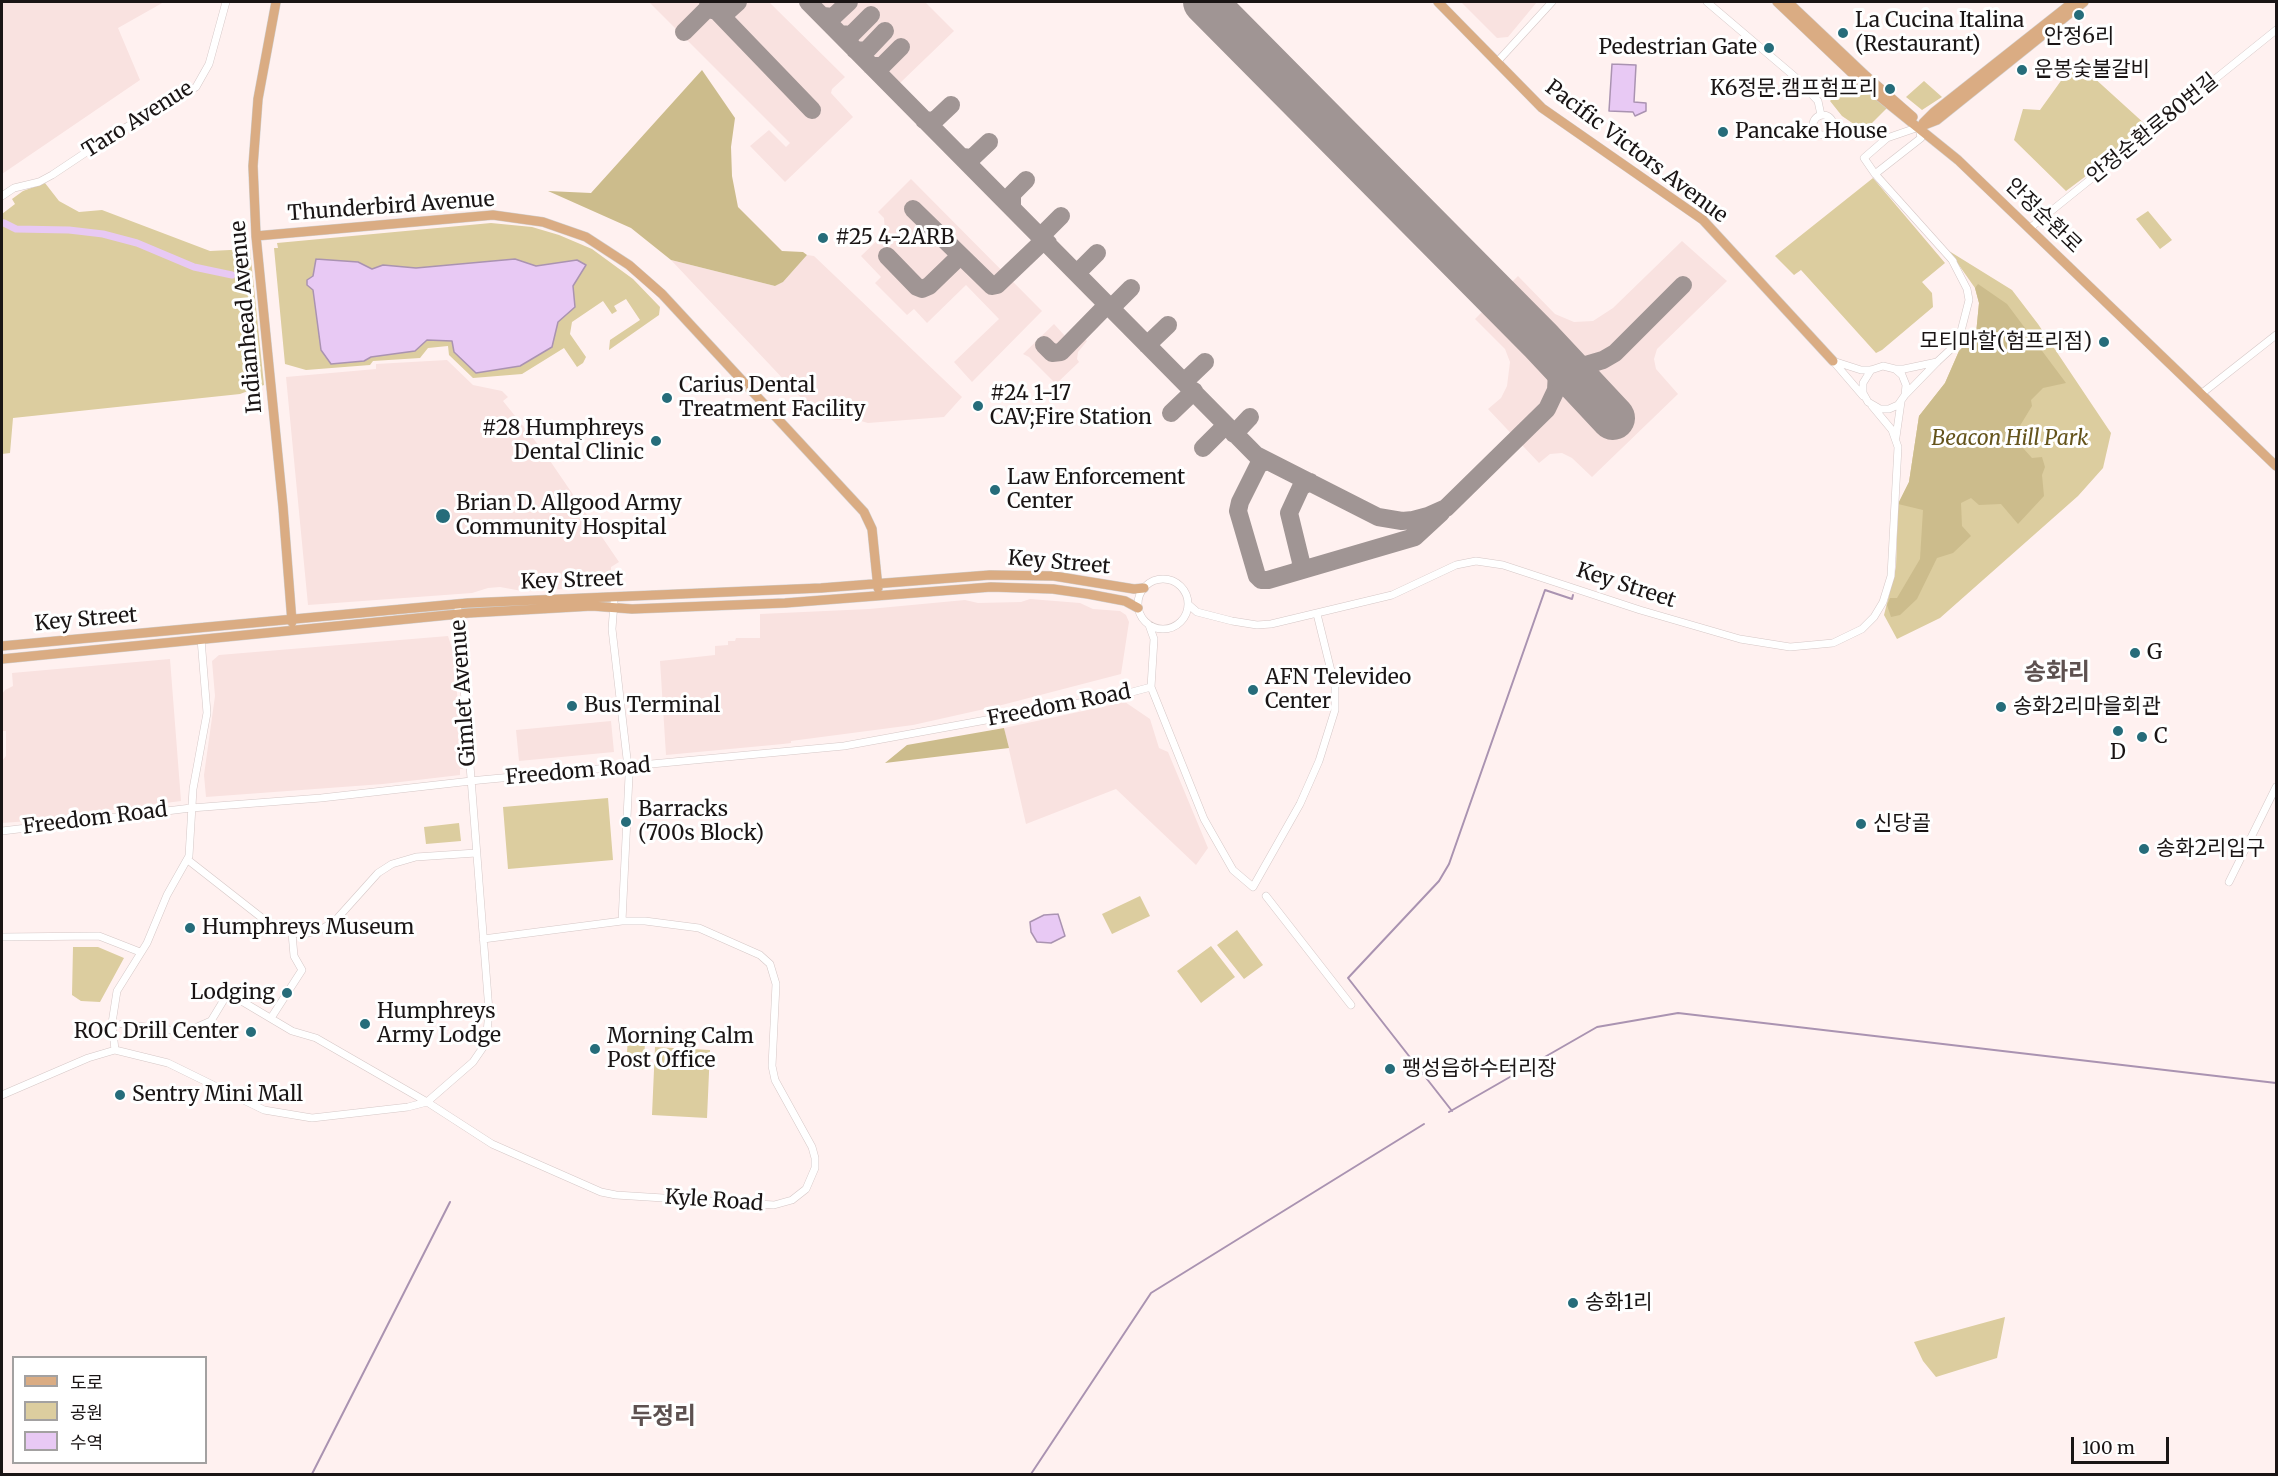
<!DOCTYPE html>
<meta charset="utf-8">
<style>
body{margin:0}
#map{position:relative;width:2278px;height:1476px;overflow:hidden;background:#fff1f0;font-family:Merriweather,"Noto Sans KR",serif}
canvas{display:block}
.frame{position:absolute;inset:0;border:3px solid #1a1515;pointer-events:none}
.legend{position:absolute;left:12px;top:1356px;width:195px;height:108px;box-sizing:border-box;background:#fff;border:2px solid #a3a1a1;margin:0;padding:8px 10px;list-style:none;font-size:18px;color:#1a1515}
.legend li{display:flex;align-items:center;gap:12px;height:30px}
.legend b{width:30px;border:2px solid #a3a1a1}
.scale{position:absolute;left:2071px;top:1437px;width:98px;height:27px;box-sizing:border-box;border:3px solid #1a1515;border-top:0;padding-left:8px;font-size:18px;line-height:21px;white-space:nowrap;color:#1a1515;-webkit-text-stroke:4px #fff;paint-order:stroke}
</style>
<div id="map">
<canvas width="2278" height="1476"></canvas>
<div class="frame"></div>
<ul class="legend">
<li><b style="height:8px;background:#daac83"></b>도로</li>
<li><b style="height:16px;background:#dccd9f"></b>공원</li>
<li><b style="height:16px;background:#e8c9f4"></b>수역</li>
</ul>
<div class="scale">100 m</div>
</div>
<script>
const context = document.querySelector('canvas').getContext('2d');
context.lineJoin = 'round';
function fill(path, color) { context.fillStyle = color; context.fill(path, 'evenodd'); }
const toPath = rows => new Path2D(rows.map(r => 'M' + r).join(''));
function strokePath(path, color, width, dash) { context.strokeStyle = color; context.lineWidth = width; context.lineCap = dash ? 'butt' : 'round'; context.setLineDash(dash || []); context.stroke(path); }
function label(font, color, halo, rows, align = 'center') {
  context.font = font + ' Merriweather,"Noto Sans KR",serif'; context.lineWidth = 6; context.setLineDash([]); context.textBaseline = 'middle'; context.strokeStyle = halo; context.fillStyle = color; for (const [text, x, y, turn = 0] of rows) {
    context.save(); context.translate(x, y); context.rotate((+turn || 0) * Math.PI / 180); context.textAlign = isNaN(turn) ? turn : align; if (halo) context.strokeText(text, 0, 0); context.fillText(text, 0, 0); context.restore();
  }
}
fill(toPath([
 [2,2,164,2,118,28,140,80,2,174],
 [649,2,769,2,845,77,832,89,831,93,853,117,785,182,750,146,769,130,786,147,790,143],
 [819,2,925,2,954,31,900,83],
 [1461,2,1537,2,1508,37,1497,38],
 [911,179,1042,311,972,382,954,362,999,319,966,285,927,323,914,309,907,315,875,283,881,277,861,256,885,233,884,218,878,212],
 [1682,241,1727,281,1657,349,1654,359,1656,369,1678,394,1592,477,1572,458,1562,453,1550,454,1539,463,1488,409,1501,398,1507,386,1510,362,1505,349,1475,319,1518,276,1555,314,1574,322,1593,321,1613,308],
 [807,255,814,256,962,397,944,417,868,423,861,421,849,410,841,420,820,418,671,260,775,286,783,282],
 [1054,324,1066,337,1074,337,1078,333,1087,341,1078,352,1077,359,1079,362,1056,384,1029,357,1023,354],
 [447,360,473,385,502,391,508,397,503,401,544,452,619,562,611,567,611,587,522,591,500,587,488,588,472,593,308,605,286,377,376,369,376,364],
 [1030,599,1080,603,1093,609,1120,611,1126,615,1129,622,1121,674,998,706,913,725,791,741,791,743,783,744,666,755,660,661,715,655,715,646,728,645,728,641,735,641,736,638,760,638,760,614,869,609,965,600,978,603,1021,602],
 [448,636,454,654,463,769,460,769,460,775,383,784,206,797,204,775,215,696,212,661,219,655],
 [170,659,181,801,103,811,85,817,2,823,2,761,6,756,6,731,2,731,2,694,5,690,13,686,12,673],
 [1125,702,1150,719,1159,748,1168,752,1208,848,1196,865,1116,789,1026,824,1004,728],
 [611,721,614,752,519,761,516,730]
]), '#f9e2e0');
fill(toPath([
 [2068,71,2092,76,2146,125,2146,131,2066,191,2014,140,2023,109,2040,110],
 [1852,79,1888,107,1864,131,1842,116,1830,101],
 [1924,81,1942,97,1922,110,1906,97],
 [1873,178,1945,263,1922,282,1932,293,1933,307,1882,350,1876,353,1801,270,1794,275,1775,256],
 [45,183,59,201,79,212,102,210,210,251,250,249,264,385,240,394,13,418,10,453,2,454,2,214,15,204,12,199,23,191],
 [2148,211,2172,240,2160,249,2136,219],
 [491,223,532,227,559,235,592,249,633,279,660,307,659,315,609,350,610,340,640,320,626,299,614,306,617,311,612,314,603,301,572,322,570,334,586,357,583,363,577,367,564,348,522,374,473,378,449,355,448,346,428,348,420,358,373,361,370,365,306,370,285,364,274,248,278,248,277,243],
 [1949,251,2012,290,2038,324,2111,433,2103,468,2078,496,1940,618,1897,639,1884,615,1896,567,1898,504,1909,482,1919,416,1945,383,1959,351,1976,334,1979,303,1975,288],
 [608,798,613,860,508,869,503,807],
 [459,823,461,841,426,844,424,827],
 [1140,896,1150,916,1112,934,1102,914],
 [1237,930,1263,965,1244,979,1217,945],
 [1211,946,1235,977,1201,1003,1177,971],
 [73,947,98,947,124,958,100,1002,81,1001,72,995],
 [628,1037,645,1038,644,1069,626,1068],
 [655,1047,710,1050,707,1118,652,1115],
 [2005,1317,1997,1358,1936,1377,1923,1361,1914,1342]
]), '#dccd9f');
fill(toPath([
 [702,70,735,118,731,147,732,176,738,207,782,251,803,252,807,255,783,282,775,286,671,260,631,228,548,191,591,193],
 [1978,284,2007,304,2066,383,2043,388,2031,400,2032,406,2018,429,2022,447,2032,458,2042,457,2045,467,2042,475,2044,496,2018,524,2001,504,1979,505,1971,498,1961,503,1962,526,1971,536,1953,553,1937,558,1917,599,1900,615,1891,617,1887,605,1890,598,1897,598,1920,559,1923,510,1898,504,1909,482,1919,416,1945,383,1959,351,1976,334,1979,303,1975,288],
 [1004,728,1009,748,885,763,907,745]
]), '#ccbc8c');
const water = toPath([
 [1612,64,1636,65,1634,102,1646,103,1646,111,1635,116,1633,112,1609,111,1612,64],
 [316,259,358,262,372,269,383,265,416,268,515,259,536,266,577,260,586,265,573,286,575,307,558,322,552,347,520,366,476,373,454,352,452,341,427,340,415,351,371,357,364,361,331,364,321,350,313,290,307,285,307,280,313,276,316,259],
 [1058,914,1065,936,1051,943,1037,942,1031,932,1030,922,1044,915,1058,914]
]);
fill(water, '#e8c9f4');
strokePath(water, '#aa93b1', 1.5);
strokePath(toPath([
 [1452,1111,1348,978,1439,881,1449,864,1545,590,1572,599,1573,595],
 [1449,1112,1597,1027,1678,1013,2276,1083],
 [312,1474,450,1202],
 [1031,1474,1151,1293,1424,1124]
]), '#aa93b1', 2);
strokePath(toPath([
 [4,223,16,229,69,230,103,234,137,243,194,267,232,275]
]), '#e8c9f4', 7);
strokePath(toPath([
 [708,2,812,110],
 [808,2,1256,455,1378,517,1402,521,1413,520,1428,516,1446,508,1547,409,1556,390,1557,372,1555,363,1541,341],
 [716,9,723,12,728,11,738,2],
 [823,16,833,17,849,2],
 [684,32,707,9,717,11],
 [840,34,851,35,871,15],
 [855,50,866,51,885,31],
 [871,66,882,66,901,47],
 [924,120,934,121,951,105],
 [962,157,972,158,989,142],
 [1012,205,1012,194,1026,180],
 [913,209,992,286,997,285,1040,244,1048,243],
 [1041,236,1061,216],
 [887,256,917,287,922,289,929,286,960,256],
 [1077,273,1097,253],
 [1111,308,1131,288],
 [1044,345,1052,353,1061,352,1107,305],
 [1147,345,1168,325],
 [1549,349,1562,360,1576,365,1586,365,1603,360,1615,353,1683,285],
 [1184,382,1205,362],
 [1171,413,1194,391],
 [1234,434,1250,417],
 [1203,448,1226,425],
 [1268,461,1259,464,1240,502,1238,511,1257,576,1261,580,1268,580,1415,537,1441,513],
 [1297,571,1300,568,1301,562,1289,513,1301,487,1310,482]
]), '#a09594', 18);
strokePath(toPath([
 [1205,2,1541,341,1613,418]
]), '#a09594', 44);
const minor = toPath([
 [1707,2,1794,76,1818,101,1821,115],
 [1498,61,1552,2],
 '1813 125a10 10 0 1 1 20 0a10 10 0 1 1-20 0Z',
 [1875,174,1921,138,1919,127,1887,138,1864,158,1875,174,1953,261],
 [2,196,14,188,39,182,52,175,109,137,196,87,209,64,226,2],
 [2030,228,2276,30],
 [1833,361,1861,370,1871,370,1883,366,1895,369,1902,375,1906,385,1905,395,1898,405,1889,409,1880,409,1868,402,1863,393,1863,383,1871,370],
 [1833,361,1863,396],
 [1895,369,1904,369,1937,362],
 [2201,394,2276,335],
 [1905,395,1937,362,1951,349,1959,339,1969,300,1967,289,1952,260],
 [1896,437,1901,402],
 '1138 604a25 25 0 1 1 50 0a25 25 0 1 1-50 0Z',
 [614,603,612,629,629,776,622,921],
 [1189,605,1197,612,1232,621,1257,625,1271,624,1392,595,1456,565,1476,561,1503,565,1640,610,1740,639,1790,647,1833,643,1862,629,1874,617,1883,602,1891,576,1898,447,1892,430,1872,406],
 [1149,625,1154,639,1151,687,1204,819,1233,870,1253,887,1300,804,1319,761,1335,710,1335,687,1317,614],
 [2,831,191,808,321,798,480,780,844,746,1117,696,1151,687],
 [188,860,262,918,283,931,301,934,316,932,334,922,378,873,392,864,416,857,476,853],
 [2229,882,2276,787],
 [1266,896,1351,1005],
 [2,937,99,936,140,952],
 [271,1018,302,970,294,956,292,933],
 [122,1024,186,1032,211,1021,228,993,292,1031,316,1038,427,1102,492,1144,601,1192,616,1195,774,1205,792,1200,806,1189,815,1168,815,1158,812,1147,775,1080,772,1066,776,984,770,964,760,955,699,928,645,921,622,921,483,939],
 [115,1050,168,1063,264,1110,312,1118,408,1107,427,1102,473,1062,486,1043,489,1011,458,610],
 [115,1050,112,1023,117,991,147,943,167,895,189,856,193,789,207,713,201,639],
 [2,1095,88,1058,115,1050]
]);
const major = toPath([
 [276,2,258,99,253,166,256,236,283,507,292,622],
 [1438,2,1542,108,1703,220,1833,361],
 [1777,2,1859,80,1958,160,2276,466],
 [1788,2,1865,75,1913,117],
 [1923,123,1934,112,2073,2],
 [1919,127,1937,120,2084,2],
 [256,236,493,215,543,222,586,237,629,265,662,294,864,512,872,529,878,588],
 [2,646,468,603,821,588,990,575,1054,576,1134,589,1144,588],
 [2,659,469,613,592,606,632,609,785,603,991,587,1053,589,1088,594,1125,601,1138,608]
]);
strokePath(minor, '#d5c7c6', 8);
strokePath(major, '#d1d0d0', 10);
strokePath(minor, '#fff', 7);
strokePath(major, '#daac83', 9);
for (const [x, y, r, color] of [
 [2079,15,6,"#266c7a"],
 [1843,33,6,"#266c7a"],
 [1769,48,6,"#266c7a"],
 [2022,70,6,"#266c7a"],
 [1890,89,6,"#266c7a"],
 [1723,132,6,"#266c7a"],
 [823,238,6,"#266c7a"],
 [2104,342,6,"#266c7a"],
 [667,398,6,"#266c7a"],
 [978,406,6,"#266c7a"],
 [656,441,6,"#266c7a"],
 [995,490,6,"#266c7a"],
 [443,516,8,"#266c7a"],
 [2135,653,6,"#266c7a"],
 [1253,690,6,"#266c7a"],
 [572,706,6,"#266c7a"],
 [2001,707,6,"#266c7a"],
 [2118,731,6,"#266c7a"],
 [2142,737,6,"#266c7a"],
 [626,822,6,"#266c7a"],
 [1861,824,6,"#266c7a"],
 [2144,849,6,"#266c7a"],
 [190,928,6,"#266c7a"],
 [287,993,6,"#266c7a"],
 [365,1024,6,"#266c7a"],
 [251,1032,6,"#266c7a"],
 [595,1049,6,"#266c7a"],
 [1390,1069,6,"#266c7a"],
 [120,1095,6,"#266c7a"],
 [1573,1303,6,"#266c7a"]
]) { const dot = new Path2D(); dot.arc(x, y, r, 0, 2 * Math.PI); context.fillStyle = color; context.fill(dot); strokePath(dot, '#fff', 2); }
label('21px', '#1a1515', '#fff', [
 ["La Cucina Italina",1855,21],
 ["(Restaurant)",1855,45],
 ["안정6리",2079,37,"center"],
 ["Pedestrian Gate",1757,48,"right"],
 ["운봉숯불갈비",2034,70],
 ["K6정문.캠프험프리",1878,89,"right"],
 ["Pancake House",1735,132],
 ["#25 4-2ARB",835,238],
 ["모티마할(험프리점)",2092,342,"right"],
 ["Carius Dental",679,386],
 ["Treatment Facility",679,410],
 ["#24 1-17",990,394],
 ["CAV;Fire Station",990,418],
 ["#28 Humphreys",644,429,"right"],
 ["Dental Clinic",644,453,"right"],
 ["Law Enforcement",1007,478],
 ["Center",1007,502],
 ["Brian D. Allgood Army",456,504],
 ["Community Hospital",456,528],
 ["G",2147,653],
 ["AFN Televideo",1265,678],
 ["Center",1265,702],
 ["Bus Terminal",584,706],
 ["송화2리마을회관",2013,707],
 ["C",2154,737],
 ["D",2118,753,"center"],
 ["Barracks",638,810],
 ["(700s Block)",638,834],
 ["신당골",1873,824],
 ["송화2리입구",2156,849],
 ["Humphreys Museum",202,928],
 ["Lodging",275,993,"right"],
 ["Humphreys",377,1012],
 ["Army Lodge",377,1036],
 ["ROC Drill Center",239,1032,"right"],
 ["Morning Calm",607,1037],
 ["Post Office",607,1061],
 ["팽성읍하수터리장",1402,1069],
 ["Sentry Mini Mall",132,1095],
 ["송화1리",1585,1303]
], 'left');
label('21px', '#1a1515', '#fff', [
 ["Taro Avenue",138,120,-32],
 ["안정순환로80번길",2153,129,-39],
 ["Pacific Victors Avenue",1636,152,37],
 ["Thunderbird Avenue",391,207,-4],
 ["안정순환로",2043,216,44],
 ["Indianhead Avenue",247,317,-95],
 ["Key Street",1059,563,5],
 ["Key Street",572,581,-2],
 ["Key Street",1626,586,18],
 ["Key Street",86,620,-5],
 ["Gimlet Avenue",464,693,-94],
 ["Freedom Road",1059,706,-11],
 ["Freedom Road",578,772,-5],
 ["Freedom Road",95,819,-7],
 ["Kyle Road",714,1201,4]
]);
label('italic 21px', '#65541c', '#fff', [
 ["Beacon Hill Park",2010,439]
]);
label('bold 24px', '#5d5150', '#fff', [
 ["송화리",2057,673],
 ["두정리",663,1417]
]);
</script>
